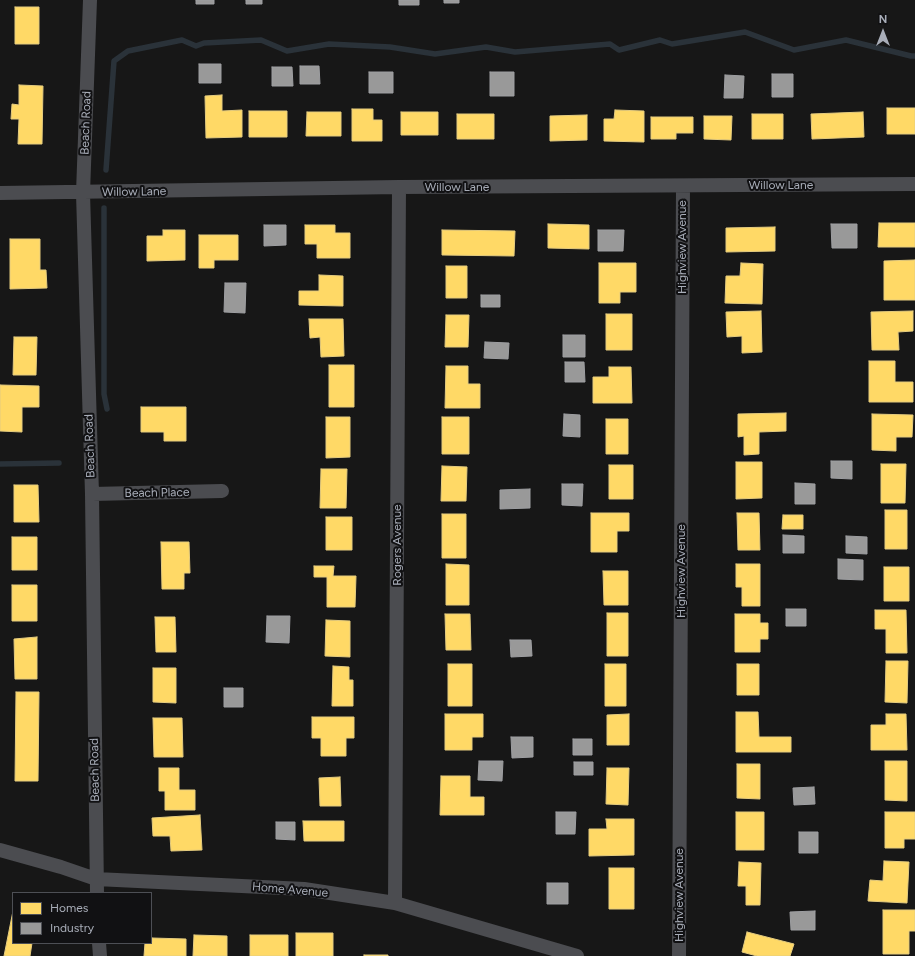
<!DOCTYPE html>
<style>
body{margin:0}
#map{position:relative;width:915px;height:956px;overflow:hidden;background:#171717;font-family:Figtree,sans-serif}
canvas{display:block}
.legend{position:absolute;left:12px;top:892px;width:140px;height:52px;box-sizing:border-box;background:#111113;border:1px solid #4d4f55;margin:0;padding:5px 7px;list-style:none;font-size:12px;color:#a8adb8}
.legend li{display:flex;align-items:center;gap:8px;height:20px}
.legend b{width:20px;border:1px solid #4d4f55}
.north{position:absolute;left:863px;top:12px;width:40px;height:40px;-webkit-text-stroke:3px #111113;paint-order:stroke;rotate:0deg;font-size:11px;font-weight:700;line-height:16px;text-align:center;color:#a8adb8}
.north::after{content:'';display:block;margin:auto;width:14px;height:18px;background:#a8adb8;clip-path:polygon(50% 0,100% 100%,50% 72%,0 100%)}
</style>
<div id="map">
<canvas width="915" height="956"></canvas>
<ul class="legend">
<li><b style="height:11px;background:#ffd966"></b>Homes</li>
<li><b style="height:11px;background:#999"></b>Industry</li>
</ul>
<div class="north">N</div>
</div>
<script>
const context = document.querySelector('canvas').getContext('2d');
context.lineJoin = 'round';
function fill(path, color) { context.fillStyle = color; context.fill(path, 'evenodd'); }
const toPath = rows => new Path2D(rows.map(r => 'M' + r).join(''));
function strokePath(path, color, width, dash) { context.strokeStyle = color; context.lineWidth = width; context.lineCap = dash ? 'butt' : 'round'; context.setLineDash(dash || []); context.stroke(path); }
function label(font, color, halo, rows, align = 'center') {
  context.font = font + ' Figtree,sans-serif'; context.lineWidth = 4; context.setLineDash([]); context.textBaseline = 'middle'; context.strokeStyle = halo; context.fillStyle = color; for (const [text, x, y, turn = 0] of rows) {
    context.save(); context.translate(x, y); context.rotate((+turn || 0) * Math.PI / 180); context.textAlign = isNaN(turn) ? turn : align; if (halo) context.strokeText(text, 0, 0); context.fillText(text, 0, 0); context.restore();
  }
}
const homes = toPath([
 [15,7,39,7,39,44,15,44,15,7],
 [19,85,43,86,42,144,18,144,19,119,11,119,12,104,19,105,19,85],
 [222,95,222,111,242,110,242,137,206,138,205,96,222,95],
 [887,108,915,108,915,134,887,134,887,108],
 [352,109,373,109,373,120,382,120,382,141,352,141,352,109],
 [615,110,644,111,644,142,604,141,604,119,614,119,615,110],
 [249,111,287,111,287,137,249,137,249,111],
 [307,112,341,112,341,136,306,136,307,112],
 [401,112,438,112,438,135,401,135,401,112],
 [863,112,864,137,812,139,811,114,863,112],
 [457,114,494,114,494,139,457,139,457,114],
 [752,114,783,114,783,139,752,139,752,114],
 [587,115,587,140,550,141,550,116,587,115],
 [704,116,732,116,731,140,704,139,704,116],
 [651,117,693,117,693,133,676,133,676,139,651,139,651,117],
 [879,223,915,223,915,247,878,247,879,223],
 [548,224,589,225,589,249,548,248,548,224],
 [305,225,335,225,335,233,350,233,350,258,317,258,317,244,305,244,305,225],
 [775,227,775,251,726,252,726,228,775,227],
 [163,230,185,230,185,260,147,261,147,236,163,236,163,230],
 [442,230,515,231,514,256,442,255,442,230],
 [199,235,238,235,238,260,214,260,214,268,199,268,199,235],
 [10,239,40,239,40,270,46,270,47,288,10,289,10,239],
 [915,260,915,300,884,300,884,261,915,260],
 [599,263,636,263,636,292,620,292,620,303,599,303,599,263],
 [741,263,763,264,762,304,725,303,726,276,740,276,741,263],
 [446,266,467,266,467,298,446,298,446,266],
 [319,275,343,276,343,306,299,305,299,291,319,291,319,275],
 [761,311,762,352,742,353,742,336,727,337,726,312,761,311],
 [913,311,913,331,898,332,899,350,872,350,871,312,913,311],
 [606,314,632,314,632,350,606,350,606,314],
 [446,315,469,315,468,347,445,347,446,315],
 [309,319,343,319,344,356,321,357,320,337,310,338,309,319],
 [14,337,37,337,36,375,13,375,14,337],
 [869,361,895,361,895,382,913,382,913,402,869,402,869,361],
 [329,365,354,365,354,407,329,407,329,365],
 [446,366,468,366,468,384,480,384,480,408,445,408,446,366],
 [609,367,631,367,632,403,593,403,593,377,609,377,609,367],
 [0,385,39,386,39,407,22,407,22,432,0,431,0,385],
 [141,407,186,407,186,441,164,441,164,432,141,432,141,407],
 [786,413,786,431,759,432,759,454,744,455,744,436,738,437,738,414,786,413],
 [872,414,913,415,912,437,896,437,896,451,872,450,872,414],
 [326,417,350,417,350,457,326,458,326,417],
 [442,417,469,417,469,454,442,454,442,417],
 [606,419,628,419,628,454,606,454,606,419],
 [736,462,762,462,762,498,736,499,736,462],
 [881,464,906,464,905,503,881,503,881,464],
 [609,465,633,465,633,499,609,499,609,465],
 [442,466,467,467,466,501,441,501,442,466],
 [321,469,347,469,346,508,320,508,321,469],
 [14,485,38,485,39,522,14,522,14,485],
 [885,510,907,510,907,549,885,549,885,510],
 [591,513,629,513,629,531,617,531,617,552,591,552,591,513],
 [737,513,759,513,760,550,738,550,737,513],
 [442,514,466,514,466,558,442,558,442,514],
 [783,515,803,515,803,529,782,529,783,515],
 [326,517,352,517,352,550,326,550,326,517],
 [12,537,37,537,37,570,12,570,12,537],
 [161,542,189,542,190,573,184,573,184,589,162,589,161,542],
 [446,564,469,565,469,605,446,605,446,564],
 [736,564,760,564,760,606,742,606,742,587,736,587,736,564],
 [314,566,334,566,333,576,356,576,355,607,327,607,327,577,314,577,314,566],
 [884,567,909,567,909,601,884,601,884,567],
 [603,571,628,571,628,605,604,605,603,571],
 [12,585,37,585,37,621,12,621,12,585],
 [875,610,906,610,907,653,886,653,886,629,875,629,875,610],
 [607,613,628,613,628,656,607,656,607,613],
 [445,614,470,614,471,650,446,650,445,614],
 [735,614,760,614,760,623,768,623,768,639,760,639,760,652,735,652,735,614],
 [155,617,175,617,176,652,156,652,155,617],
 [326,620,350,621,350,657,325,656,326,620],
 [37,637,37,679,15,679,14,639,37,637],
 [886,661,908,661,907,703,885,702,886,661],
 [448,664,472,664,472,706,448,706,448,664],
 [605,664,626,664,626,706,605,706,605,664],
 [737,664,759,664,759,695,737,695,737,664],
 [333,666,349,667,349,680,353,680,353,706,332,706,333,666],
 [153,668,176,668,176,703,153,702,153,668],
 [16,692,39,692,38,781,15,781,16,692],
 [736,712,758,712,759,737,791,737,791,752,736,752,736,712],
 [445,714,483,714,483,737,472,737,472,750,445,750,445,714],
 [629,714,629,745,607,745,607,715,629,714],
 [886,714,906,714,907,750,871,750,871,725,886,725,886,714],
 [312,717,354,717,354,738,346,738,346,756,321,756,321,738,312,738,312,717],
 [153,718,182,718,183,757,154,757,153,718],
 [885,761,907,761,907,801,885,800,885,761],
 [737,764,760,764,760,799,737,798,737,764],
 [159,768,179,768,179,790,195,790,195,810,165,810,165,791,159,791,159,768],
 [607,768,629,768,628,805,606,804,607,768],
 [441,776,470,776,470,797,484,797,484,815,440,815,441,776],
 [340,777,341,806,320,806,319,778,340,777],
 [736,812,764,812,764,850,736,850,736,812],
 [885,812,915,812,915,839,904,839,904,848,885,848,885,812],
 [200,815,202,850,171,851,170,836,153,836,152,818,200,815],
 [606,819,634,819,634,855,589,856,589,829,607,829,606,819],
 [303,821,344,821,344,841,304,841,303,821],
 [884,861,909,862,907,903,868,901,870,880,883,881,884,861],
 [739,862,761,863,760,905,746,905,746,886,738,886,739,862],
 [609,868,634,868,634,909,609,909,609,868],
 [883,910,915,910,915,931,909,931,909,954,883,954,883,910],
 [13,911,13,943,32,943,30,956,4,956,13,911],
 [747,932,794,944,790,956,757,956,742,952,747,932],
 [296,933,333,933,333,956,296,956,296,933],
 [194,935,227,936,227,956,193,956,194,935],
 [250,935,288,935,288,956,250,956,250,935],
 [152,938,186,939,186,956,144,956,145,943,151,943,152,942,152,938],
 [364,955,388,955,388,956,364,956,364,955]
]);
fill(homes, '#ffd966');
strokePath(homes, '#e5cc7f', 1);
const industry = toPath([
 [196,0,214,0,214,4,196,4,196,0],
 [246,0,262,0,262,4,246,4,246,0],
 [399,0,419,0,419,5,399,5,399,0],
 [444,0,459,0,459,3,444,3,444,0],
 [199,64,221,64,221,83,199,83,199,64],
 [300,66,319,66,320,84,300,84,300,66],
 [272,67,292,67,293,86,272,86,272,67],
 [369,72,393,72,393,93,369,93,369,72],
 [490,72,514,72,514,96,490,96,490,72],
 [772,74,793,74,793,97,772,97,772,74],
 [725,75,744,76,743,98,724,98,725,75],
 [831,224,857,224,857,248,832,248,831,224],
 [264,225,286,225,286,245,264,246,264,225],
 [598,230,624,230,623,251,598,251,598,230],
 [225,283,246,283,245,313,224,312,225,283],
 [481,295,500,295,500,307,481,307,481,295],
 [563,335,585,335,585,357,563,357,563,335],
 [485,342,509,343,508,359,484,358,485,342],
 [565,362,584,362,585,382,565,382,565,362],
 [564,414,580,415,580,437,563,436,564,414],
 [831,461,852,461,852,479,831,478,831,461],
 [795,483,815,484,815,504,795,504,795,483],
 [562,484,583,484,582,506,562,505,562,484],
 [530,489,530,508,500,509,500,490,530,489],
 [783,535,804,536,804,553,783,553,783,535],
 [846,536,867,537,867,554,846,553,846,536],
 [838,559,863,560,863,580,838,579,838,559],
 [786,609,806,609,806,626,786,626,786,609],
 [267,616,290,616,289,643,266,642,267,616],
 [510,640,531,640,532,656,511,657,510,640],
 [224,688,243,688,243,707,224,707,224,688],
 [511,737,533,737,533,757,512,758,511,737],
 [573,739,592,739,592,755,573,755,573,739],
 [479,761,503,761,502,781,478,780,479,761],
 [574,762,593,762,593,775,574,775,574,762],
 [814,787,815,804,794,805,793,788,814,787],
 [556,812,576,812,575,834,556,834,556,812],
 [276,822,295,822,295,840,276,839,276,822],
 [799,832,818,832,818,853,799,853,799,832],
 [547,883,568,883,568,904,547,904,547,883],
 [815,911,815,930,791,930,790,912,815,911]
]);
fill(industry, '#999');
strokePath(industry, '#9e9fa2', 1);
strokePath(toPath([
 [106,170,114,61,128,51,182,40,196,46,204,43,261,40,287,51,329,44,390,47,435,54,486,47,515,52,610,44,619,50,660,40,672,44,745,32,794,50,846,40,911,56,915,56],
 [104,208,104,394,107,409],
 [0,464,59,463]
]), '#2a3239', 5.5);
strokePath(toPath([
 [90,0,83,193,92,494,97,893],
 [0,193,399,187,915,184],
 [92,494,222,491],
 [0,850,61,867,96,879,304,889,395,903,577,956],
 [395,903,399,187],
 [99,943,100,956],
 [679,956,683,186]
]), '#4b4c50', 14);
label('12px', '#a8adb8', '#111113', [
 ["Beach Road",86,123,-88],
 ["Willow Lane",781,185],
 ["Willow Lane",457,187],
 ["Willow Lane",134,192,-1],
 ["Highview Avenue",682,247,-90],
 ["Beach Road",90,446,-92],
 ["Beach Place",157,493,-1],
 ["Rogers Avenue",397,545,-90],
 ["Highview Avenue",681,571,-90],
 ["Beach Road",95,770,-91],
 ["Home Avenue",290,890,5],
 ["Highview Avenue",679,895,-90]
]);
</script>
